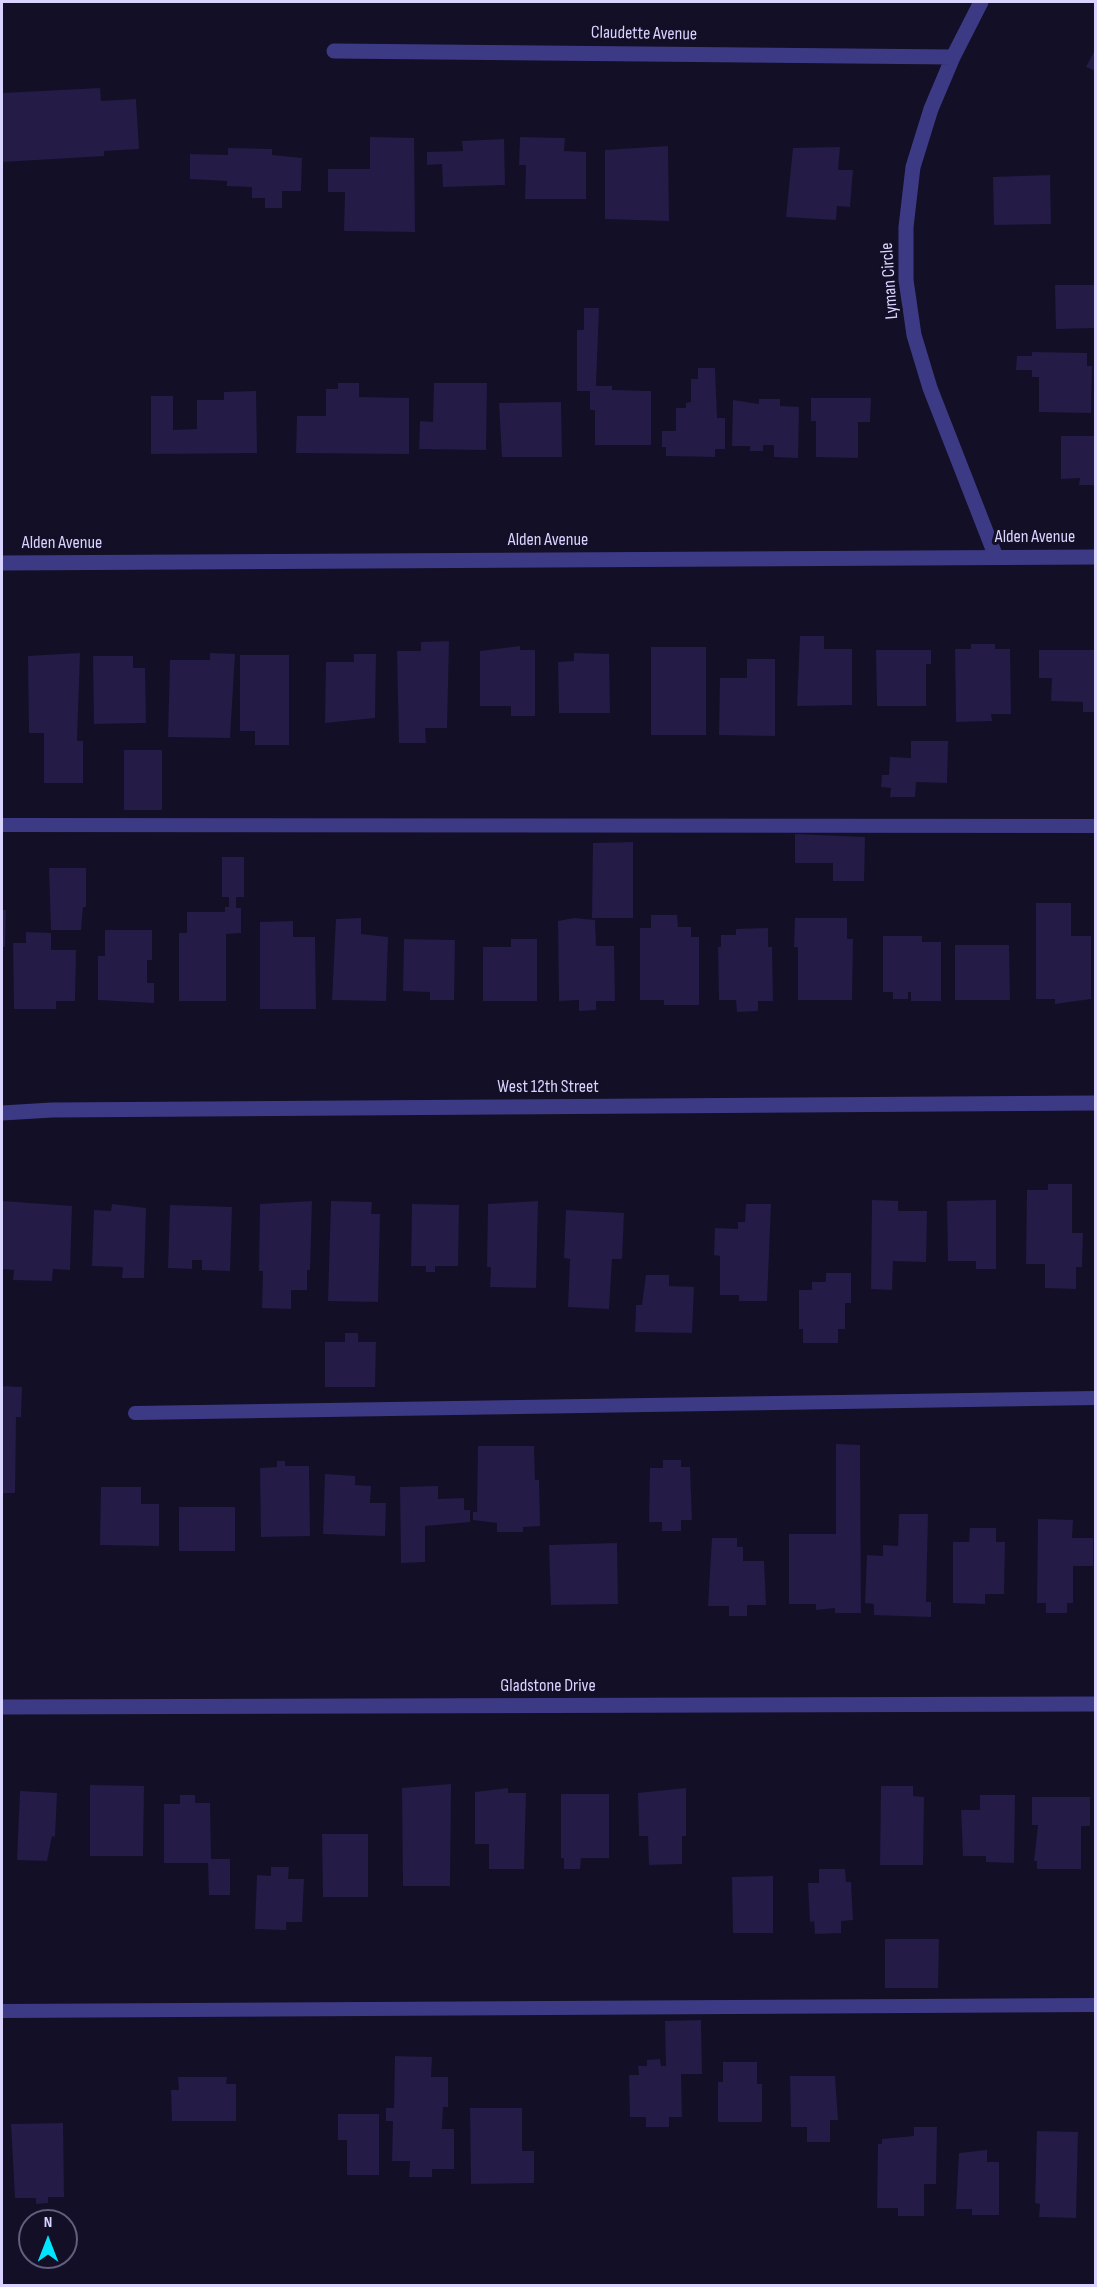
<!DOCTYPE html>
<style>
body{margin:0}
#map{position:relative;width:1097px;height:2287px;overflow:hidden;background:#130f26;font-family:"Sofia Sans Condensed",sans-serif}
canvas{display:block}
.frame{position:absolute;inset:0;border:3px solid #d9d4ff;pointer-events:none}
.north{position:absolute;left:18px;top:2209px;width:60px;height:60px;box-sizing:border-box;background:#130f26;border:2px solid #625e7d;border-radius:50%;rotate:0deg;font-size:16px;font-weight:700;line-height:24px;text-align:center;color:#d9d4ff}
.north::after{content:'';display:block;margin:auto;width:21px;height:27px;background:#00e5ff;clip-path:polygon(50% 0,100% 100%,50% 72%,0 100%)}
</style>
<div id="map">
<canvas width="1097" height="2287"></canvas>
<div class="frame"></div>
<div class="north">N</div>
</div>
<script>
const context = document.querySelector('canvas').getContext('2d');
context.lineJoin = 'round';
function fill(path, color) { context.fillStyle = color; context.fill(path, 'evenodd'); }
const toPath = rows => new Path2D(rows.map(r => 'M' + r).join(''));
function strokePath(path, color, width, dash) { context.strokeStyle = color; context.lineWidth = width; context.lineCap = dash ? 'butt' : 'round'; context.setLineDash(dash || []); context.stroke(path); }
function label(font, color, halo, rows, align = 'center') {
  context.font = font + ' "Sofia Sans Condensed",sans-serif'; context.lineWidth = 6; context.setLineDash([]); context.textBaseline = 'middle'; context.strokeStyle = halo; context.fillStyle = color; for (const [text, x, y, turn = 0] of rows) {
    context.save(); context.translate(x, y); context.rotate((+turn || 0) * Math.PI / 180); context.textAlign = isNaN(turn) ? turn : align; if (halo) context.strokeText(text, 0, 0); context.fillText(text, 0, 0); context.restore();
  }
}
fill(toPath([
 [1096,48,1096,71,1086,67],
 [100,88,101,101,136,99,139,149,104,151,104,156,2,162,2,93],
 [370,137,414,138,415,232,344,231,345,192,328,192,328,169,370,169],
 [520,137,565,138,564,151,586,152,586,199,525,199,526,165,519,165],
 [504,139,505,185,443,187,442,164,427,165,427,152,463,151,462,141],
 [668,146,669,221,605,219,605,150],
 [840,147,838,170,853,170,850,207,837,206,836,220,786,217,793,148],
 [228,148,272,149,272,155,302,158,301,191,282,191,282,208,265,208,265,198,252,198,252,187,227,186,227,181,190,179,190,154,228,155],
 [1050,175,1051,224,994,225,993,177],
 [1055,285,1096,285,1096,328,1056,329],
 [584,308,599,308,596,386,612,386,612,390,651,391,651,445,595,445,595,410,590,410,590,391,577,391,577,330,584,330],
 [1032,352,1087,353,1087,366,1092,366,1091,413,1039,412,1039,377,1032,377,1032,370,1016,370,1017,356,1032,356],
 [698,368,715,368,717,418,725,418,725,449,715,449,715,457,666,456,666,447,662,447,662,431,676,431,676,408,686,408,686,403,691,402,691,379,698,379],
 [338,383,359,383,359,397,409,398,409,454,296,453,297,416,326,416,326,389,338,389],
 [434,383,487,383,486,450,419,449,420,421,433,422],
 [256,391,257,453,151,454,151,396,173,396,173,430,197,429,197,400,224,400,224,392],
 [811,398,871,398,870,422,858,422,858,458,816,457,816,421,811,421],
 [759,399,780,399,780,406,799,407,798,458,774,457,774,445,763,445,763,451,750,451,750,446,732,446,733,400,759,404],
 [561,402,562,457,502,457,499,403],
 [1061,436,1096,436,1096,485,1079,485,1080,478,1061,479],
 [800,636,824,636,824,649,852,649,852,705,797,706],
 [449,641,447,728,425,728,426,743,399,743,397,651,421,651,421,642],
 [971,644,995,644,995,649,1010,649,1011,714,991,714,992,721,956,722,955,649,971,649],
 [520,646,520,650,535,650,535,716,511,716,511,706,480,706,480,651],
 [651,647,706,647,706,735,651,735],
 [876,650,931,650,931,664,926,664,926,706,877,706],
 [1039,650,1096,650,1096,712,1083,712,1083,702,1051,701,1052,678,1039,678],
 [80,653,77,741,83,741,83,783,44,783,44,733,29,733,28,656],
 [210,653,235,654,230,738,168,737,170,660,210,660],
 [574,653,609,654,610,713,559,713,558,662,574,661],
 [354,654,376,654,375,718,325,723,326,662,354,662],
 [240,655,289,655,289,745,255,745,255,731,240,731],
 [93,656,133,656,133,668,145,668,146,723,94,724],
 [747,659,775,659,775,736,719,735,720,678,747,678],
 [911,741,948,741,947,783,916,782,915,797,890,797,891,788,881,787,882,775,889,775,890,757,911,758],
 [124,750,162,750,162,810,124,810],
 [795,834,865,837,864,881,833,881,833,863,795,863],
 [633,842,633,918,592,918,593,843],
 [222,857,244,857,244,897,236,897,236,908,241,908,241,933,226,934,226,1001,179,1001,179,933,187,933,187,912,225,912,225,907,229,907,229,897,222,897],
 [49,868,86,868,86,907,83,907,81,930,51,930],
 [1036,903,1071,903,1071,936,1091,936,1091,999,1055,1004,1055,999,1036,999],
 [2,910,6,910,5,947,2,947],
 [651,915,677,915,678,927,691,927,691,937,699,937,699,1005,664,1005,664,1000,640,1000,640,928,651,928],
 [361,918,361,934,388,937,386,1001,332,1000,336,919],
 [574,918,595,920,596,946,614,946,615,1001,596,1001,596,1010,579,1011,579,1000,559,1001,558,921],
 [795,918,847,918,847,939,853,939,852,1000,798,1000,798,947,794,947],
 [293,921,293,937,315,937,316,1009,260,1009,260,922],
 [768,928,768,947,772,947,773,1001,758,1001,758,1011,737,1012,736,1000,719,1000,718,947,721,947,721,935,736,935,736,929],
 [105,930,152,930,152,960,147,960,147,983,154,983,154,1003,98,1000,98,956,105,956],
 [26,932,51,933,51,950,76,950,75,1001,56,1001,56,1009,14,1009,13,943,26,943],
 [883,936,922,936,922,942,941,942,941,1001,911,1001,911,992,908,992,908,999,893,999,893,992,883,992],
 [404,939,455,940,454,1000,430,1000,430,992,403,991],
 [511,939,537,939,537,1001,483,1001,483,947,511,947],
 [955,945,1009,945,1010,1000,955,1000],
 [1048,1184,1072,1184,1072,1233,1083,1233,1082,1267,1076,1267,1076,1289,1045,1288,1045,1264,1026,1264,1027,1190,1048,1190],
 [872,1200,898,1201,898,1211,927,1211,926,1262,893,1261,892,1290,871,1289],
 [996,1200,996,1269,976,1269,976,1261,948,1261,947,1201],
 [2,1201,72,1206,70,1270,53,1269,52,1281,13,1280,14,1270,2,1269],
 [312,1201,310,1270,307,1270,307,1290,291,1290,291,1309,262,1308,263,1271,259,1271,260,1204],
 [331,1201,372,1202,371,1214,380,1214,378,1302,328,1301],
 [538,1201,536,1288,490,1287,491,1267,487,1267,488,1204],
 [112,1204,146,1208,144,1278,122,1278,123,1267,92,1266,94,1210,111,1211],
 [412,1204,459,1205,458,1266,435,1266,435,1272,426,1272,426,1266,411,1266],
 [746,1204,771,1204,767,1301,739,1301,739,1295,720,1295,720,1256,714,1255,715,1228,738,1229,738,1222,745,1222],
 [170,1205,232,1207,230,1271,202,1270,202,1260,192,1260,192,1269,168,1268],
 [566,1210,624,1213,622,1259,612,1259,609,1309,568,1307,570,1259,564,1258],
 [826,1273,851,1273,851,1303,845,1303,845,1329,838,1329,838,1343,803,1343,803,1329,799,1329,799,1290,812,1290,812,1282,826,1282],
 [646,1275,669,1275,669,1286,694,1287,692,1333,635,1332,636,1305,642,1305],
 [345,1333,358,1333,358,1342,376,1342,375,1387,325,1387,325,1342,345,1342],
 [2,1386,22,1387,21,1417,16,1417,15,1493,2,1493],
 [836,1444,860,1445,861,1613,835,1613,835,1608,816,1610,816,1604,789,1604,789,1534,836,1534],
 [478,1446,534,1446,535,1480,539,1480,540,1526,523,1527,523,1532,497,1532,497,1523,473,1520,473,1512,477,1512],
 [663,1460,681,1460,681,1467,690,1467,692,1520,681,1520,681,1531,662,1531,662,1522,649,1522,650,1468,663,1468],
 [277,1461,285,1461,285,1466,309,1466,310,1536,261,1537,260,1468,277,1467],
 [325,1474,355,1476,355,1485,371,1486,370,1503,386,1503,385,1536,323,1534],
 [438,1486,438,1499,464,1498,464,1510,470,1510,470,1522,425,1526,425,1562,401,1563,400,1487],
 [101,1487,141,1487,141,1504,159,1504,159,1546,100,1545],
 [179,1507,235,1507,235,1551,179,1551],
 [899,1514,928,1514,926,1602,931,1602,931,1617,874,1615,874,1604,865,1603,867,1555,883,1556,883,1545,898,1546],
 [1038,1519,1073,1520,1072,1538,1093,1538,1093,1566,1073,1566,1073,1603,1067,1603,1067,1613,1046,1613,1046,1603,1037,1603],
 [970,1528,996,1528,996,1542,1005,1542,1004,1594,985,1594,985,1604,953,1603,953,1542,969,1542],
 [712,1538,737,1538,737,1547,743,1547,743,1561,764,1561,766,1605,747,1605,747,1616,729,1616,729,1606,708,1606],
 [617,1543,618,1604,551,1605,549,1545],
 [451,1784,450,1886,403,1886,402,1788],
 [90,1785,144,1786,143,1856,90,1856],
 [881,1786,913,1786,913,1796,924,1797,923,1865,880,1865],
 [508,1788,508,1793,526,1793,524,1869,489,1869,489,1844,475,1844,475,1792],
 [686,1788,686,1836,682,1836,682,1864,649,1865,648,1836,639,1836,638,1793],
 [20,1791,57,1793,55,1837,52,1836,47,1861,17,1860],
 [561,1794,609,1794,609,1858,581,1858,580,1869,564,1869,564,1858,561,1858],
 [180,1795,195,1795,195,1803,210,1803,211,1859,230,1859,230,1895,209,1895,208,1863,164,1863,164,1804,180,1804],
 [980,1795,1015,1795,1014,1863,986,1862,986,1856,963,1856,961,1810,980,1810],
 [1032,1797,1090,1797,1090,1826,1081,1826,1081,1869,1037,1869,1037,1861,1034,1861,1038,1825,1032,1825],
 [322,1834,368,1834,368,1897,323,1897],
 [271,1867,289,1867,288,1879,304,1879,302,1922,286,1922,286,1930,255,1929,257,1875,271,1876],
 [819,1869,845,1869,846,1882,851,1882,853,1920,841,1921,841,1933,815,1934,814,1921,810,1922,808,1883,819,1883],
 [773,1876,773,1933,733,1933,732,1877],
 [885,1939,939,1939,938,1988,885,1988],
 [701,2020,702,2074,681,2074,682,2117,669,2117,669,2127,646,2127,646,2117,630,2117,629,2075,639,2075,638,2066,647,2066,647,2060,660,2059,661,2066,666,2066,665,2021],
 [395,2056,432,2057,431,2077,448,2077,448,2107,443,2107,442,2129,454,2129,454,2169,432,2169,432,2177,409,2177,410,2161,392,2161,393,2121,386,2121,386,2108,394,2108],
 [723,2062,757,2062,757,2084,762,2084,762,2122,718,2122,718,2082,723,2082],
 [790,2076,835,2076,838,2120,830,2120,830,2142,807,2142,807,2127,791,2127],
 [178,2077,227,2077,226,2084,236,2084,236,2121,172,2121,171,2090,179,2090],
 [470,2108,522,2108,522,2151,534,2151,534,2183,471,2184],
 [338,2114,379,2114,379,2175,347,2175,347,2140,338,2140],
 [63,2123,64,2197,48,2197,48,2203,36,2204,36,2198,15,2198,11,2124],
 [914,2127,937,2127,936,2184,924,2184,924,2216,898,2216,898,2208,877,2208,878,2144,882,2144,882,2139,914,2136],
 [1037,2131,1078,2132,1076,2218,1039,2217,1040,2204,1035,2203],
 [987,2150,987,2162,999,2162,999,2215,972,2215,972,2209,956,2209,959,2153]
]), '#241b47');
strokePath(toPath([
 [2,825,1096,826],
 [135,1413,1096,1398],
 [2,2011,1096,2005]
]), '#3d3a85', 14);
strokePath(toPath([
 [981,2,953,57,931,109,913,167,906,227,906,280,914,335,930,388,996,557],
 [334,51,953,57],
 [2,563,1096,557],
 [2,1707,1096,1704]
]), '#3d3a85', 15);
strokePath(toPath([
 [2,1113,52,1110,1096,1103]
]), '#3d3a85', 15);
label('18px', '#d9d4ff', '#130f26', [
 ["Claudette Avenue",644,34,1],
 ["Lyman Circle",890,281,-94],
 ["Alden Avenue",1035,537],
 ["Alden Avenue",548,540],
 ["Alden Avenue",62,543],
 ["West 12th Street",548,1087],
 ["Gladstone Drive",548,1686]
]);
</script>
